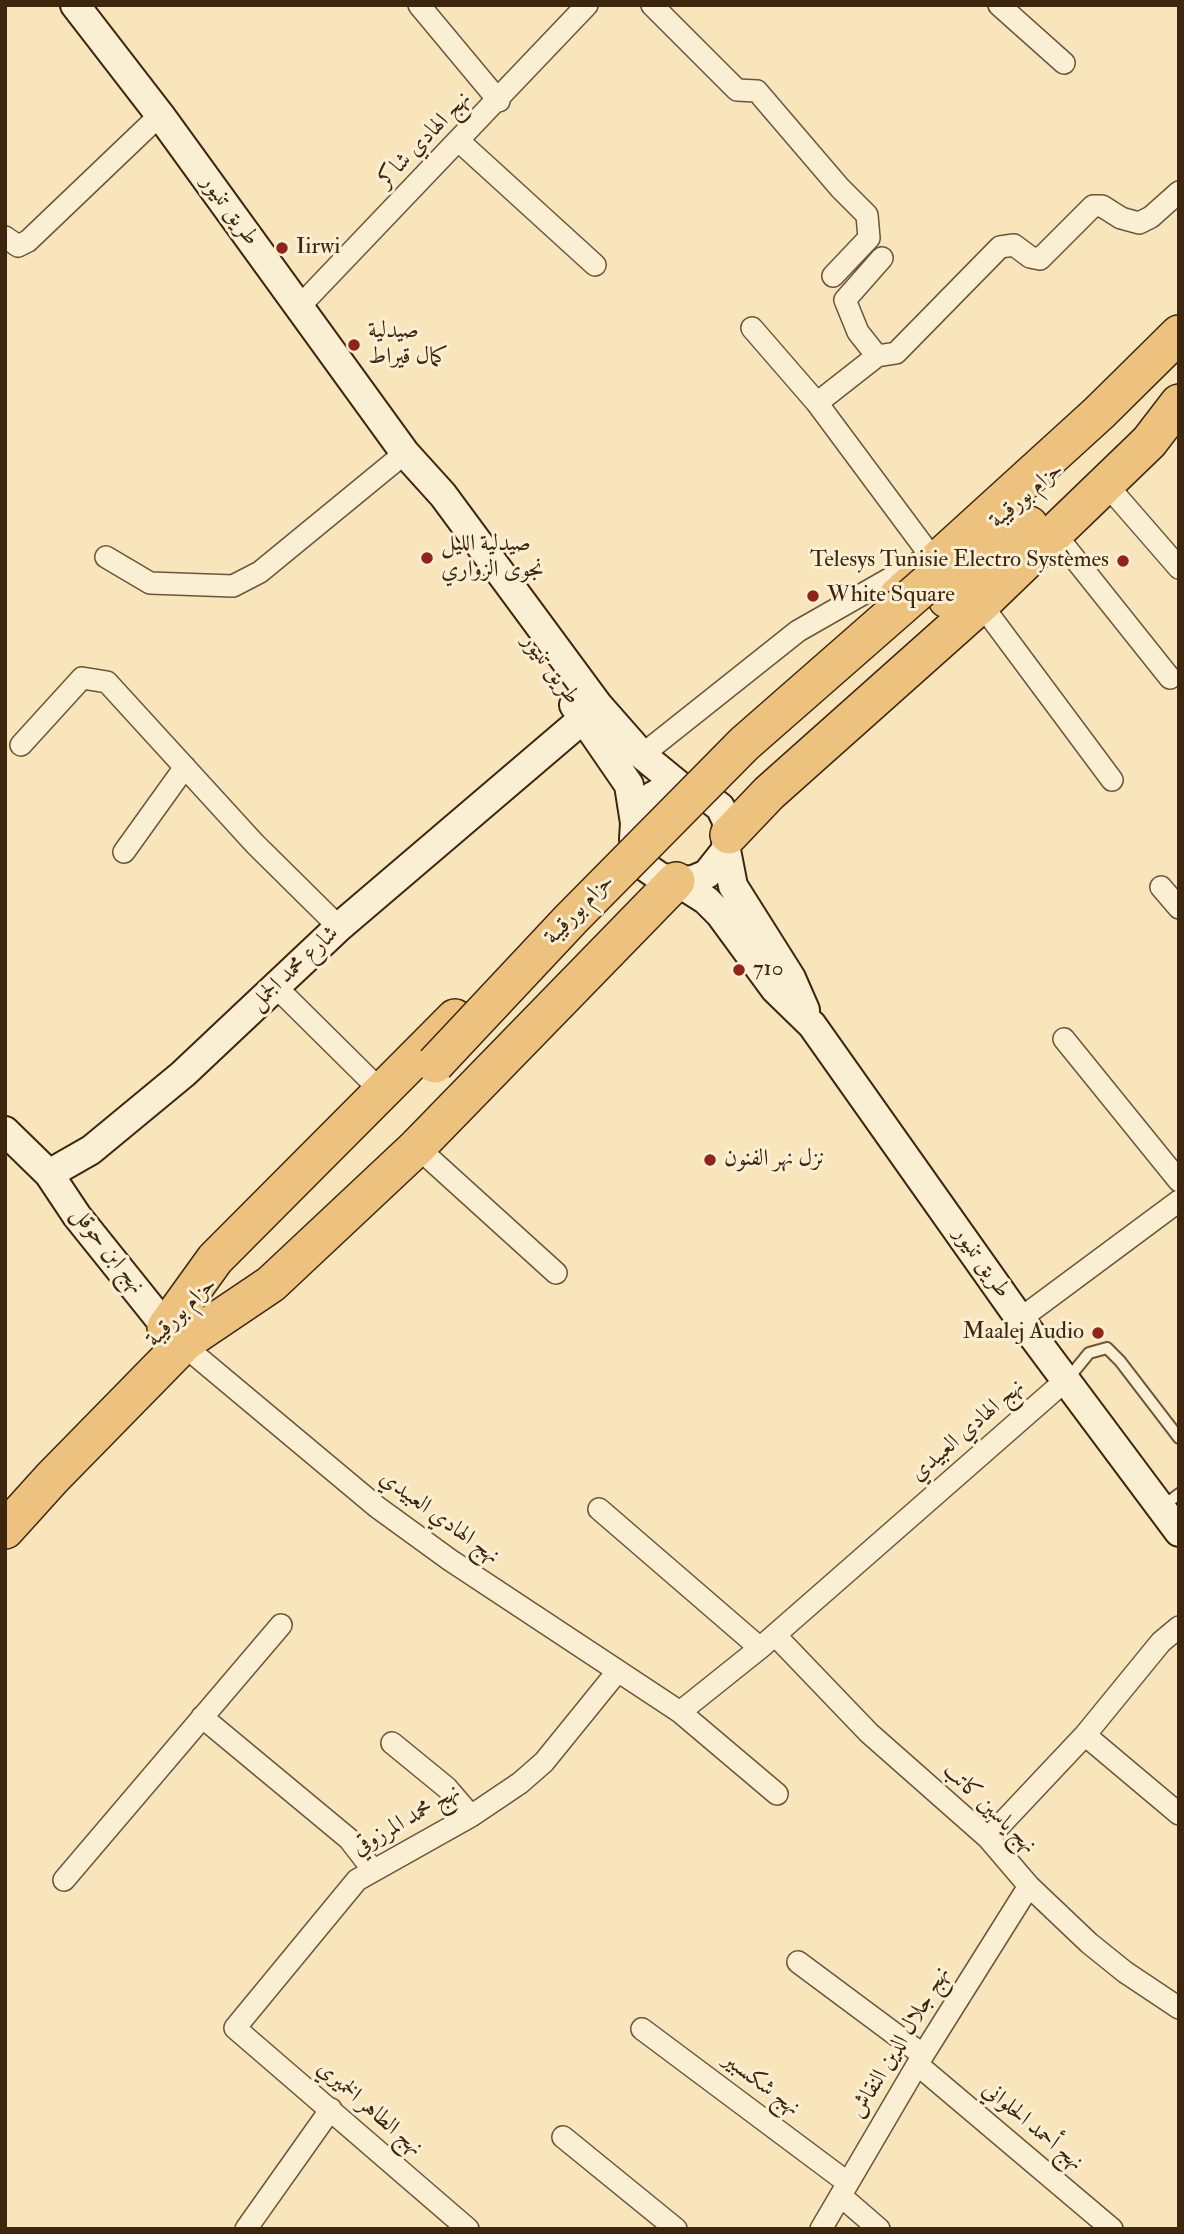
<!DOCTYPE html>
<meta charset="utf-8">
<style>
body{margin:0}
#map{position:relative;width:1184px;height:2234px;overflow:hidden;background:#f8e5bc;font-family:"IM FELL Double Pica",serif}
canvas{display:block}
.frame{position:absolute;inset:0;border:7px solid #3e250e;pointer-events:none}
</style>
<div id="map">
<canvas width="1184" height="2234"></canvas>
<div class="frame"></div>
</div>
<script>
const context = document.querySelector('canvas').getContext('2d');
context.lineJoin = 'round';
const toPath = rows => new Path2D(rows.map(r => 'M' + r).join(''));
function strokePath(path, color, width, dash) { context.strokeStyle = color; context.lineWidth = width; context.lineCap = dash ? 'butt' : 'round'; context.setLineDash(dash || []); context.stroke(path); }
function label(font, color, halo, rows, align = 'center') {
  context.font = font + ' "IM FELL Double Pica",Amiri,serif'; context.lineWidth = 6; context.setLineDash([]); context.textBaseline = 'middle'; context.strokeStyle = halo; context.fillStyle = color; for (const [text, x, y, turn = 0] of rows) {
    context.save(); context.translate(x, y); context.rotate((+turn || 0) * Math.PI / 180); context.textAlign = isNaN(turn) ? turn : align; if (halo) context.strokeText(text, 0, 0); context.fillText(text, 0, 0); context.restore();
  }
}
const lane = toPath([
 [1067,1380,1089,1353,1107,1348,1120,1361,1179,1438],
 [1163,1506,1179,1494]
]);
const street = toPath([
 [419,5,499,101],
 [652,5,737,90,757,91,840,188,867,215,869,238,833,276],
 [999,5,1064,63],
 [460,142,595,265],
 [5,237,18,246,28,241,160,115],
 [882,258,845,300,858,332,877,356,896,353,1000,247,1014,245,1030,257,1040,259,1093,206,1102,206,1121,218,1139,223,1151,217,1179,192],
 [298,308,587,5],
 [752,328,817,403,930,555],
 [817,403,877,356],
 [1106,484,1179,568],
 [1055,534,1170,678],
 [106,557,150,583,233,586,260,572,405,453],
 [981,604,1112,780],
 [21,745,82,678,107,682,255,844,339,927],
 [642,755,798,631,919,562],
 [124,852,185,767],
 [1161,887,1179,908],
 [276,987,373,1083],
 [1064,1039,1179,1181],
 [417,1147,556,1273],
 [1020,1319,1179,1201],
 [182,1344,377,1507,450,1560,680,1712,760,1648,1066,1380],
 [599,1509,760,1648],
 [775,1635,869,1733,988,1838,1029,1886,1089,1943,1125,1972,1179,2008],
 [680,1712,777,1794],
 [202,1717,349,1839,373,1870],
 [1085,1735,1179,1814],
 [392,1743,447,1788,471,1816],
 [988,1838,1085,1735,1161,1642,1179,1627],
 [64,1880,281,1625],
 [798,1962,923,2055],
 [642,2029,848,2183],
 [918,2065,1112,2229],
 [563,2137,676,2229],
 [841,2196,879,2229],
 [246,2229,331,2109],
 [468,2229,235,2028,357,1880,471,1816,520,1783,544,1762,617,1672],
 [821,2229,923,2055,1029,1886]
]);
const secondary = toPath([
 [75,5,160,115,405,453,443,495,598,705,642,755,681,787],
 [574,705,629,785,635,823],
 [726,850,707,874,693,880,676,881,660,877,647,868,638,854,634,839,635,823,642,808,653,796,666,789,696,789,720,807,727,821,726,850,733,886,791,978,805,1010],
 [676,881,706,900,720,914,775,989,812,1025,1020,1319,1179,1532],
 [5,1131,49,1174,91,1150,183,1074,339,927,584,718],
 [49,1174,77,1216,166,1327]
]);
const highway = toPath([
 [898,596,1099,413,1179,334],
 [947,599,1029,525],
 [729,835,769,793,981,604,1149,442,1179,403],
 [166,1327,215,1259,455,1018],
 [182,1344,271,1284,417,1147,676,881],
 [5,1530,52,1478,198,1329]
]);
strokePath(lane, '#6c553a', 14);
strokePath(street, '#6c553a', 24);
strokePath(secondary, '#3e250e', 32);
strokePath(highway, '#3e250e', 40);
strokePath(lane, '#faeed3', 10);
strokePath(street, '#faeed3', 21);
strokePath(secondary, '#faeed3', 28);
strokePath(highway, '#ecc27e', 37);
const highwayBridge = toPath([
 [435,1064,571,919,744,744,930,581]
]);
strokePath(highwayBridge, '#3e250e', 40, []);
strokePath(highwayBridge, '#ecc27e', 37);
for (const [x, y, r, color] of [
 [282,248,7,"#8f2418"],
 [354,345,7,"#8f2418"],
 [427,558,7,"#8f2418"],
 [1123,561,7,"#8f2418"],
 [813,596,7,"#8f2418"],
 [739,970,7,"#8f2418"],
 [710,1160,7,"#8f2418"],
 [1098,1333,7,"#8f2418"]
]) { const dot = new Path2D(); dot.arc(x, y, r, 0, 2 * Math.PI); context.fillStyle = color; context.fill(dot); strokePath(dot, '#faeed3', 2.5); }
label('23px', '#3e250e', '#faeed3', [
 ["نهج الهادي شاكر",425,140,-46],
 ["طريق تنيور",229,211,54],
 ["حزام بورقيبة",1027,496,-41],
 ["طريق تنيور",550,670,54],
 ["حزام بورقيبة",580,910,-46],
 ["شارع محمد الجمل",295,969,-43],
 ["نهج ابن حوقل",107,1251,52],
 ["طريق تنيور",981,1263,55],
 ["حزام بورقيبة",182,1313,-45],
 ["نهج الهادي العبيدي",968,1431,-41],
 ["نهج الهادي العبيدي",439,1518,36],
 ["نهج ياسين كاتب",989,1809,44],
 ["نهج محمد المرزوقي",407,1821,-30],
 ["نهج جلال الدين النقاش",901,2043,-59],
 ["نهج شكسبير",761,2085,37],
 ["نهج الطاهر الخميري",369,2109,41],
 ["نهج أحمد الحلواني",1032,2127,40]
]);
label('23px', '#3e250e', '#faeed3', [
 ["Iirwi",296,248],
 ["صيدلية",368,332],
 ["كمال قيراط",368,358],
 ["صيدلية الليل",441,545],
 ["نجوى الزواري",441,571],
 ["Telesys Tunisie Electro Systèmes",1109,561,"right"],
 ["White Square",827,596],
 ["710",753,970],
 ["نزل نهر الفنون",724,1160],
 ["Maalej Audio",1084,1333,"right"]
], 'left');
</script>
